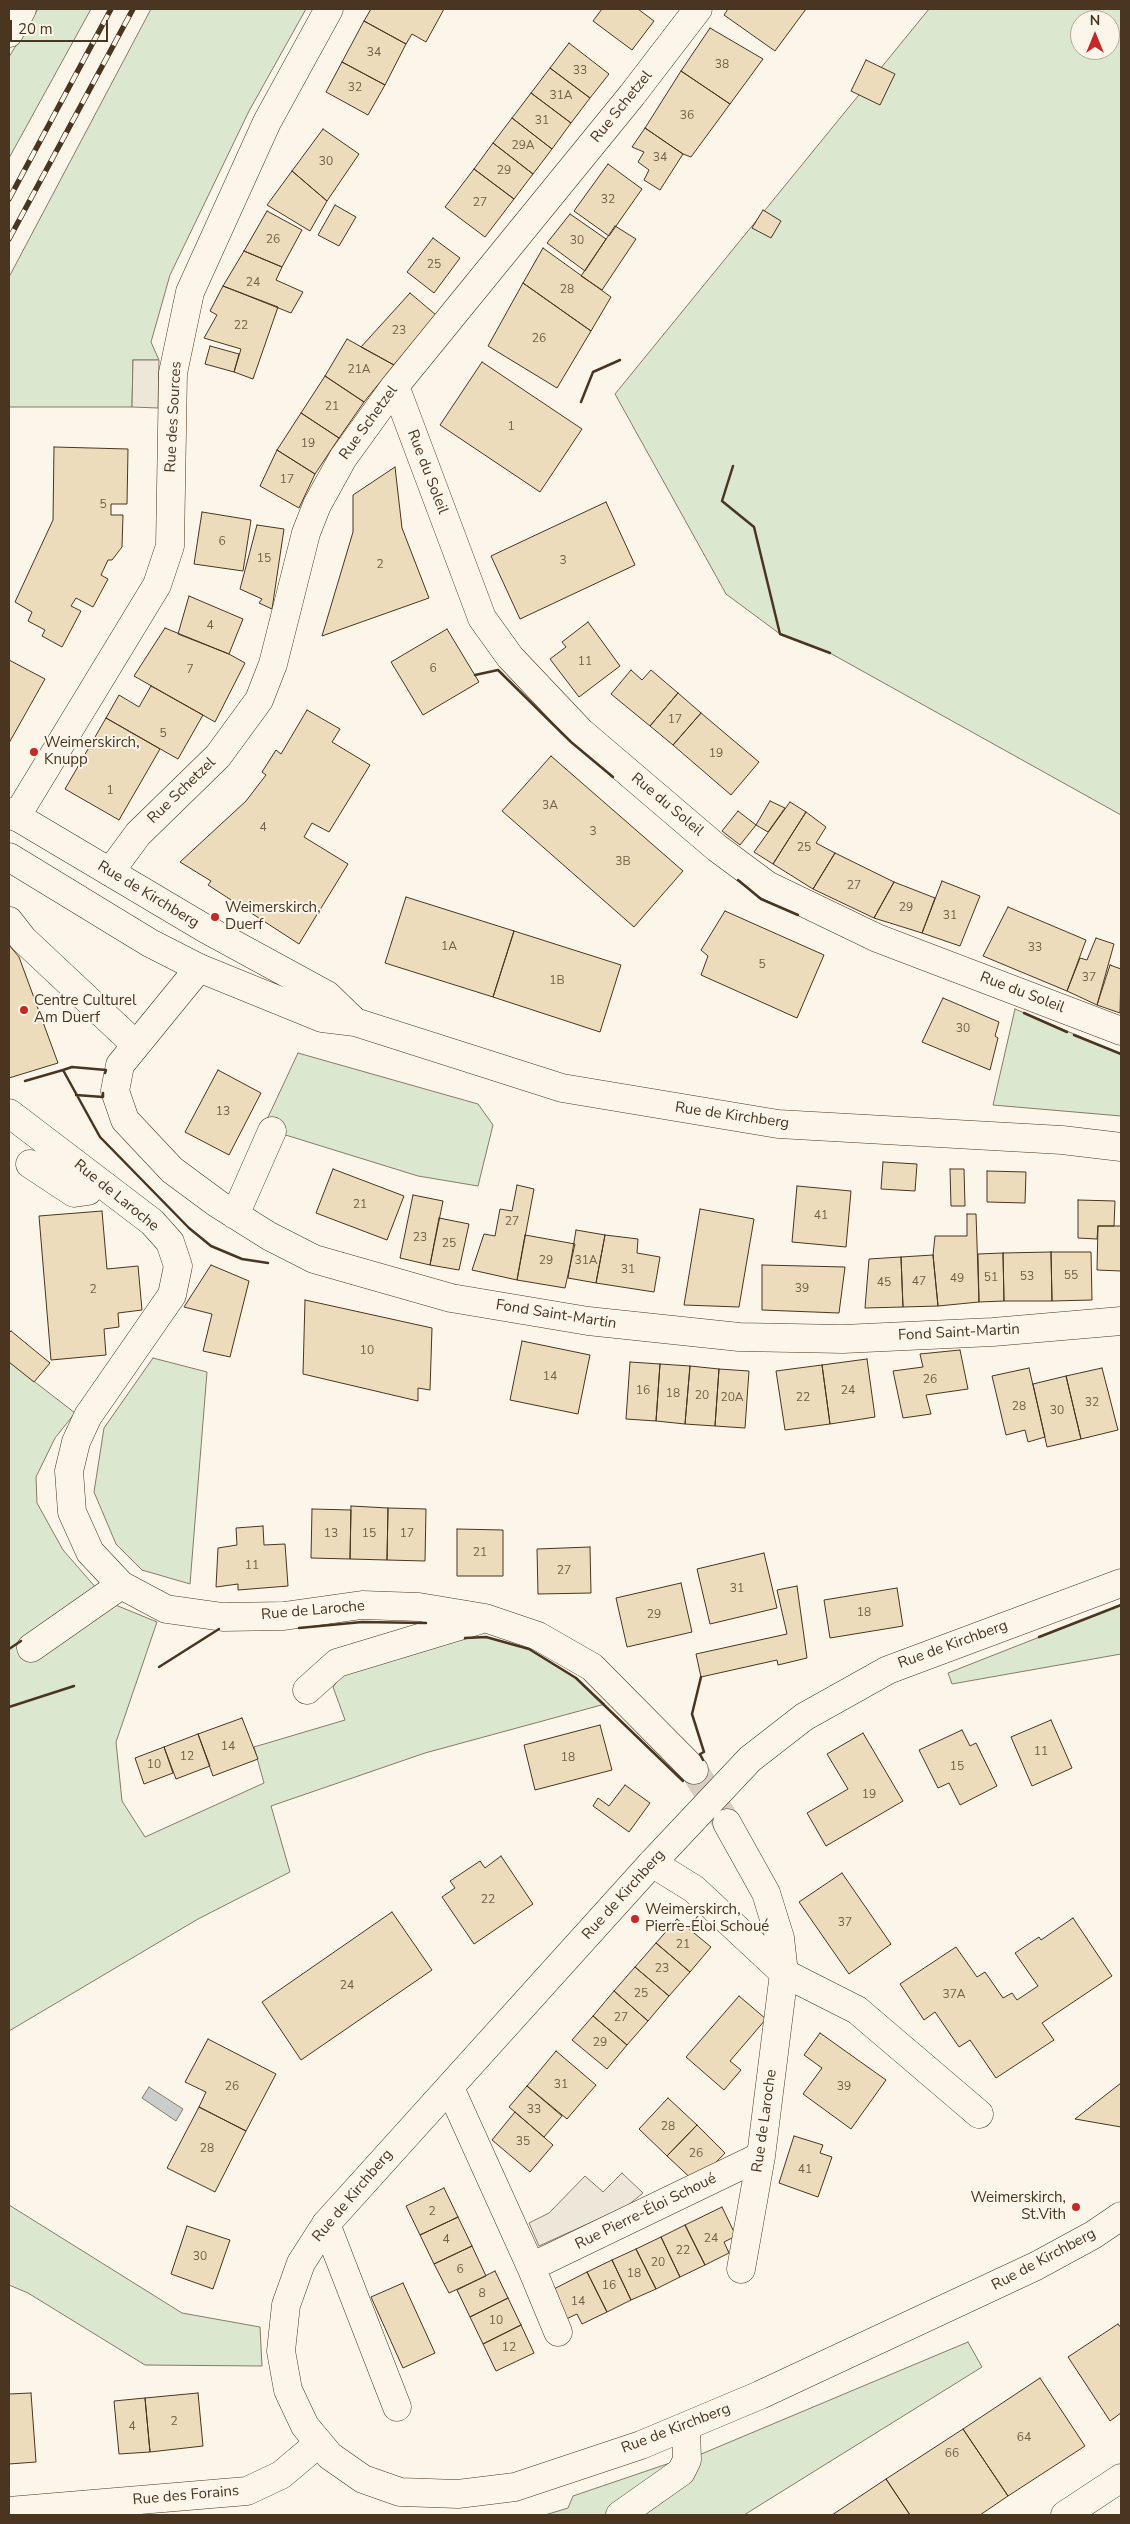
<!DOCTYPE html>
<meta charset="utf-8">
<style>
body{margin:0}
#map{position:relative;width:1130px;height:2524px;overflow:hidden;background:#fbf6e9;font-family:"Nunito Sans",sans-serif}
canvas{display:block}
.frame{position:absolute;inset:0;border:10px solid #4a3520;pointer-events:none}
.north{position:absolute;left:1070px;top:10px;width:50px;height:50px;box-sizing:border-box;background:#fbf6e9;border:1px solid #b4a999;border-radius:50%;rotate:0deg;font-size:14px;font-weight:700;line-height:20px;text-align:center;color:#4a3520}
.north::after{content:'';display:block;margin:auto;width:18px;height:22px;background:#c62828;clip-path:polygon(50% 0,100% 100%,50% 72%,0 100%)}
.scale{position:absolute;left:10px;top:20px;width:98px;height:22px;box-sizing:border-box;border:2px solid #4a3520;border-top:0;padding-left:6px;font-size:15px;line-height:18px;white-space:nowrap;color:#4a3520;-webkit-text-stroke:4px #fbf6e9;paint-order:stroke}
</style>
<div id="map">
<canvas width="1130" height="2524"></canvas>
<div class="frame"></div>
<div class="north">N</div>
<div class="scale">20 m</div>
</div>
<script>
const context = document.querySelector('canvas').getContext('2d');
context.lineJoin = 'round';
function fill(path, color) { context.fillStyle = color; context.fill(path, 'evenodd'); }
const toPath = rows => new Path2D(rows.map(r => 'M' + r).join(''));
function strokePath(path, color, width, dash) { context.strokeStyle = color; context.lineWidth = width; context.lineCap = dash ? 'butt' : 'round'; context.setLineDash(dash || []); context.stroke(path); }
function label(font, color, halo, rows, align = 'center') {
  context.font = font + ' "Nunito Sans",sans-serif'; context.lineWidth = 4; context.setLineDash([]); context.textBaseline = 'middle'; context.strokeStyle = halo; context.fillStyle = color; for (const [text, x, y, turn = 0] of rows) {
    context.save(); context.translate(x, y); context.rotate((+turn || 0) * Math.PI / 180); context.textAlign = isNaN(turn) ? turn : align; if (halo) context.strokeText(text, 0, 0); context.fillText(text, 0, 0); context.restore();
  }
}
const green = toPath([
 [38,9,91,9,9,158,9,57,38,9],
 [151,9,306,9,249,111,170,275,151,342,159,360,133,360,132,407,9,407,9,277,151,9],
 [929,9,1121,9,1121,815,830,653,780,634,726,594,615,394,929,9],
 [1080,20,1110,20,1110,50,1080,50,1080,20],
 [1015,1009,1121,1054,1121,1116,993,1105,1015,1009],
 [298,1053,478,1104,493,1125,478,1186,418,1176,263,1128,298,1053],
 [153,1358,207,1372,190,1584,142,1570,116,1544,94,1492,104,1428,153,1358],
 [9,1362,75,1413,55,1438,36,1477,37,1503,63,1550,104,1597,118,1606,157,1622,116,1742,122,1801,145,1837,264,1783,254,1747,345,1720,333,1687,346,1669,465,1638,486,1637,529,1649,576,1678,605,1704,425,1753,271,1806,290,1872,198,1919,9,2031,9,1362],
 [1121,1605,1121,1654,952,1684,948,1673,1121,1605],
 [9,2205,182,2313,260,2327,262,2366,145,2365,28,2293,9,2285,9,2205],
 [968,2342,982,2367,744,2515,620,2515,687,2460,968,2342],
 [670,2463,669,2469,608,2515,545,2515,568,2508,573,2496,670,2463]
]);
fill(green, '#dce7d0');
strokePath(green, '#887966', 1);
const parking = toPath([
 [133,360,159,360,158,408,132,407,133,360],
 [622,2173,643,2193,627,2206,539,2246,529,2223,549,2213,585,2176,603,2192,622,2173]
]);
fill(parking, '#ede7d9');
strokePath(parking, '#887966', 1);
const water = toPath([
 [149,2087,183,2109,176,2121,142,2098,149,2087]
]);
fill(water, '#c9cecd');
strokePath(water, '#887966', 1);
const building = toPath([
 [371,9,444,9,426,42,412,34,406,44,364,21,371,9],
 [602,9,638,9,654,21,632,50,593,21,602,9],
 [728,9,806,9,775,51,724,15,728,9],
 [364,21,406,44,385,85,342,62,364,21],
 [710,28,763,59,730,104,681,71,710,28],
 [569,43,609,74,590,98,550,68,569,43],
 [866,60,895,74,880,105,851,91,866,60],
 [342,62,385,85,368,115,326,92,342,62],
 [550,68,590,98,571,123,531,93,550,68],
 [681,71,730,104,691,157,683,154,645,128,681,71],
 [531,93,571,123,552,149,512,118,531,93],
 [512,118,552,149,533,174,493,143,512,118],
 [645,128,683,154,660,190,644,180,649,170,638,162,644,152,632,147,645,128],
 [323,129,359,154,327,201,292,171,323,129],
 [493,143,533,174,514,199,474,169,493,143],
 [608,164,642,189,609,236,574,211,608,164],
 [474,169,514,199,485,237,445,207,474,169],
 [292,171,327,201,310,231,267,205,292,171],
 [335,205,356,217,339,246,318,235,335,205],
 [763,210,781,221,771,238,752,228,763,210],
 [267,211,302,230,282,267,244,251,267,211],
 [570,214,606,239,585,271,547,243,570,214],
 [615,226,636,239,602,290,581,276,615,226],
 [433,238,460,258,434,293,407,272,433,238],
 [543,248,611,297,591,331,523,283,543,248],
 [244,251,282,267,276,280,303,292,291,313,223,286,244,251],
 [523,283,591,331,557,388,488,346,523,283],
 [223,286,278,307,253,379,234,372,241,349,204,338,217,315,210,311,223,286],
 [410,293,436,315,394,365,361,347,410,293],
 [347,339,394,365,364,402,325,376,347,339],
 [210,346,239,354,234,372,205,364,210,346],
 [482,362,582,429,540,492,440,425,482,362],
 [325,376,364,402,339,438,301,413,325,376],
 [301,413,339,438,315,474,277,450,301,413],
 [54,447,128,449,127,504,111,504,111,515,123,515,122,547,112,560,108,560,101,575,108,579,93,607,76,598,71,606,81,611,62,647,42,636,45,630,28,621,32,612,15,602,53,520,54,447],
 [277,450,315,474,299,508,260,486,277,450],
 [395,467,402,528,429,598,322,636,353,532,353,495,395,467],
 [606,502,635,565,520,619,491,556,606,502],
 [202,512,251,520,243,571,194,564,202,512],
 [257,525,284,529,272,609,259,603,262,599,240,589,257,525],
 [189,596,243,619,229,654,178,634,189,596],
 [588,622,620,666,579,697,550,659,566,647,562,642,588,622],
 [165,628,229,654,245,663,215,722,134,676,165,628],
 [447,629,479,682,423,715,391,662,447,629],
 [9,660,45,679,9,743,9,660],
 [631,670,642,680,651,670,678,693,650,726,611,694,631,670],
 [151,686,203,715,178,759,106,718,119,695,139,707,151,686],
 [678,693,701,713,673,745,650,726,678,693],
 [307,710,340,729,332,742,370,765,329,832,312,823,304,837,348,864,299,944,208,885,211,881,180,862,246,801,266,775,262,772,276,750,281,754,307,710],
 [701,713,759,762,731,795,673,745,701,713],
 [106,718,160,749,119,820,65,789,106,718],
 [551,756,683,871,634,927,502,811,551,756],
 [770,801,785,808,768,832,756,825,770,801],
 [790,802,806,812,773,864,754,852,790,802],
 [738,811,756,825,740,845,722,831,738,811],
 [806,812,826,827,816,843,835,853,813,889,773,864,806,812],
 [835,853,894,882,874,918,813,889,835,853],
 [942,881,980,896,960,946,922,933,942,881],
 [894,882,935,898,922,933,874,918,894,882],
 [406,897,514,931,493,997,385,963,406,897],
 [1008,907,1086,940,1067,991,983,956,1008,907],
 [725,911,824,955,797,1018,701,975,708,956,701,950,725,911],
 [514,931,621,965,600,1032,493,997,514,931],
 [1096,938,1114,944,1097,1005,1067,991,1080,958,1087,960,1096,938],
 [9,945,19,957,58,1063,9,1078,9,945],
 [1110,965,1121,969,1120,1013,1097,1005,1110,965],
 [943,998,999,1022,995,1036,998,1038,990,1070,922,1042,943,998],
 [218,1070,261,1093,229,1155,185,1132,218,1070],
 [883,1162,917,1164,915,1191,881,1189,883,1162],
 [333,1169,404,1196,387,1240,316,1213,333,1169],
 [950,1169,964,1169,965,1206,951,1206,950,1169],
 [987,1171,1026,1172,1025,1203,987,1202,987,1171],
 [517,1185,534,1189,517,1280,472,1270,484,1234,495,1236,500,1209,512,1211,517,1185],
 [797,1186,851,1191,846,1247,792,1242,797,1186],
 [413,1195,443,1201,430,1265,400,1258,413,1195],
 [1078,1200,1115,1201,1114,1226,1098,1226,1097,1239,1078,1238,1078,1200],
 [700,1209,754,1219,739,1307,684,1305,700,1209],
 [102,1211,107,1269,138,1266,142,1310,118,1313,119,1327,104,1329,106,1355,51,1360,39,1216,102,1211],
 [967,1214,976,1214,979,1302,938,1306,933,1255,935,1236,967,1236,967,1214],
 [439,1218,469,1224,459,1270,430,1265,439,1218],
 [1098,1226,1121,1226,1121,1271,1097,1270,1098,1226],
 [576,1230,605,1235,596,1283,568,1278,576,1230],
 [525,1235,575,1244,565,1288,517,1280,525,1235],
 [605,1235,638,1239,637,1253,660,1257,654,1292,596,1283,605,1235],
 [1051,1252,1091,1252,1092,1300,1052,1301,1051,1252],
 [1051,1252,1052,1301,1004,1301,1003,1253,1051,1252],
 [1003,1253,1004,1301,979,1302,978,1254,1003,1253],
 [933,1255,938,1306,903,1307,901,1257,933,1255],
 [901,1257,903,1307,865,1308,869,1259,901,1257],
 [211,1265,249,1281,230,1357,203,1351,212,1314,184,1307,211,1265],
 [762,1265,845,1267,839,1313,762,1310,762,1265],
 [305,1300,432,1328,430,1390,418,1388,418,1401,303,1374,305,1300],
 [11,1331,50,1363,34,1382,9,1362,9,1333,11,1331],
 [522,1341,590,1355,578,1414,510,1400,522,1341],
 [960,1350,968,1389,926,1395,931,1414,903,1418,893,1371,923,1367,920,1354,960,1350],
 [867,1359,875,1417,830,1424,822,1365,867,1359],
 [630,1362,660,1364,656,1421,626,1419,630,1362],
 [660,1364,690,1366,685,1424,656,1421,660,1364],
 [822,1365,830,1424,785,1430,776,1371,822,1365],
 [690,1366,719,1369,715,1426,685,1424,690,1366],
 [1029,1368,1045,1437,1028,1442,1025,1430,1006,1435,992,1376,1029,1368],
 [1102,1368,1118,1430,1081,1439,1066,1376,1102,1368],
 [719,1369,749,1371,745,1428,715,1426,719,1369],
 [1066,1376,1081,1439,1047,1447,1033,1384,1066,1376],
 [351,1506,388,1508,387,1560,350,1559,351,1506],
 [388,1508,426,1509,425,1561,387,1560,388,1508],
 [312,1509,351,1510,350,1559,311,1558,312,1509],
 [263,1526,264,1545,285,1544,288,1586,238,1590,238,1584,216,1587,218,1548,237,1545,236,1528,263,1526],
 [457,1529,503,1530,503,1576,457,1576,457,1529],
 [590,1547,591,1593,538,1594,537,1549,590,1547],
 [764,1553,777,1608,710,1624,697,1569,764,1553],
 [681,1583,692,1632,627,1647,616,1598,681,1583],
 [797,1586,807,1658,778,1665,777,1660,701,1677,696,1654,787,1634,777,1590,797,1586],
 [897,1588,903,1626,830,1638,824,1600,897,1588],
 [242,1718,258,1759,213,1776,198,1734,242,1718],
 [1051,1720,1072,1768,1032,1786,1011,1737,1051,1720],
 [600,1725,612,1770,535,1790,524,1745,600,1725],
 [962,1730,970,1746,976,1743,997,1786,960,1805,949,1783,938,1788,919,1750,962,1730],
 [863,1733,903,1801,826,1846,807,1813,848,1789,827,1754,863,1733],
 [198,1734,210,1766,176,1779,164,1747,198,1734],
 [164,1747,173,1773,144,1784,135,1758,164,1747],
 [625,1785,650,1803,629,1832,593,1806,598,1798,609,1806,625,1785],
 [501,1856,533,1904,474,1944,442,1897,455,1888,450,1881,480,1861,485,1868,501,1856],
 [842,1873,891,1944,849,1974,799,1902,842,1873],
 [392,1912,432,1970,301,2060,262,2002,392,1912],
 [1073,1918,1112,1976,1042,2023,1054,2040,996,2078,970,2040,959,2047,935,2012,924,2020,900,1984,956,1947,977,1977,985,1972,1003,1998,1012,1993,1017,2000,1038,1986,1015,1953,1039,1937,1041,1940,1073,1918],
 [677,1919,711,1947,690,1972,656,1943,677,1919],
 [656,1943,690,1972,669,1996,635,1967,656,1943],
 [635,1967,669,1996,648,2021,614,1991,635,1967],
 [614,1991,648,2021,627,2045,593,2016,614,1991],
 [739,1996,766,2019,730,2061,741,2070,724,2090,686,2057,739,1996],
 [593,2016,627,2045,607,2069,572,2040,593,2016],
 [820,2033,886,2080,851,2129,803,2094,822,2068,804,2055,820,2033],
 [208,2039,276,2074,246,2131,199,2107,206,2092,185,2082,208,2039],
 [556,2051,596,2085,567,2119,527,2086,556,2051],
 [1121,2083,1121,2127,1075,2119,1121,2083],
 [527,2086,562,2116,544,2137,509,2107,527,2086],
 [668,2098,697,2125,667,2156,639,2129,668,2098],
 [199,2107,246,2131,215,2192,167,2168,199,2107],
 [515,2112,553,2145,530,2172,492,2140,515,2112],
 [697,2125,725,2153,696,2183,667,2156,697,2125],
 [794,2136,823,2145,820,2153,832,2157,818,2197,779,2183,794,2136],
 [444,2188,458,2217,420,2235,406,2206,444,2188],
 [722,2207,736,2236,724,2242,729,2253,705,2265,685,2225,722,2207],
 [458,2217,472,2246,434,2264,420,2235,458,2217],
 [685,2225,705,2265,680,2277,661,2237,685,2225],
 [187,2226,230,2240,213,2289,171,2274,187,2226],
 [661,2237,680,2277,656,2289,636,2249,661,2237],
 [472,2246,486,2276,449,2293,434,2264,472,2246],
 [636,2249,656,2289,631,2300,612,2260,636,2249],
 [612,2260,631,2300,607,2312,587,2272,612,2260],
 [495,2271,508,2298,470,2317,457,2290,495,2271],
 [587,2272,607,2312,582,2324,577,2314,564,2320,550,2291,587,2272],
 [403,2283,435,2353,403,2368,371,2297,403,2283],
 [508,2298,521,2325,483,2344,470,2317,508,2298],
 [1118,2324,1121,2328,1121,2413,1110,2421,1068,2357,1118,2324],
 [521,2325,534,2353,496,2371,483,2344,521,2325],
 [1040,2378,1085,2446,1008,2496,963,2429,1040,2378],
 [31,2393,36,2462,9,2464,9,2394,31,2393],
 [198,2393,203,2446,150,2452,145,2398,198,2393],
 [145,2398,150,2452,119,2454,114,2401,145,2398],
 [963,2429,1008,2496,980,2515,910,2515,886,2479,963,2429],
 [886,2479,910,2515,832,2515,886,2479]
]);
fill(building, '#ecdcbc');
strokePath(building, '#4a3520', 1);
strokePath(toPath([
 [694,1770,725,1820]
]), '#d8cfc1', 28, [28, 14]);
const minor = toPath([
 [9,33,22,9],
 [395,386,482,618,510,657,581,732,717,848,767,885,877,938,1121,1031],
 [16,817,157,585,170,546,173,373,190,292,267,122,329,9],
 [110,872,138,834,218,756,259,700,273,664,306,533,317,505,343,458,395,386,632,95,698,9],
 [9,921,23,939,136,1045],
 [199,968,120,1065,115,1091,125,1120,172,1170,218,1204,269,1236,314,1259,451,1298,588,1321,739,1337,843,1339,993,1332,1121,1321],
 [9,1113,152,1222,170,1242,178,1266,172,1295,88,1416,76,1442,69,1471,72,1512,90,1552,121,1585,166,1609,223,1617,284,1616,362,1605,419,1607,485,1618,538,1636,592,1667,694,1770],
 [30,1164,74,1193,88,1191,97,1180],
 [235,1215,272,1131],
 [31,1648,121,1585],
 [307,1690,337,1663,479,1620],
 [727,1823,766,1893,780,1938,784,1973,761,2156,741,2269],
 [652,1863,694,1889,784,1973,857,2010,979,2114],
 [450,2088,531,2267,761,2156],
 [326,2224,397,2407],
 [531,2267,558,2332],
 [9,2511,247,2491,281,2475,319,2443],
 [620,2515,681,2472,687,2460,686,2428],
 [1065,2515,1121,2478]
]);
const major = toPath([
 [9,812,206,929,327,995,355,1022],
 [9,857,150,943,199,968,322,1018,355,1022,562,1088,778,1124,1062,1140,1121,1147],
 [1121,1583,888,1670,804,1717,750,1759,652,1863,326,2224,301,2263,286,2305,281,2351,288,2390,305,2426,330,2456,363,2479,400,2492,458,2494,515,2487,641,2445,760,2395,1036,2266,1093,2235,1121,2216]
]);
strokePath(minor, '#4a3520', 29);
strokePath(major, '#4a3520', 29);
strokePath(minor, '#fbf6e9', 28);
strokePath(major, '#fbf6e9', 28);
const rail = toPath([
 [9,199,111,9],
 [9,239,133,9]
]);
strokePath(rail, '#4a3520', 5.5);
strokePath(rail, '#fbf6e9', 4, [11]);
strokePath(toPath([
 [581,402,593,372,620,360],
 [733,466,722,501,754,527,780,634,830,653],
 [475,675,498,670,571,742,613,777],
 [738,880,761,899,798,915],
 [1024,1013,1067,1032],
 [1074,1035,1121,1054],
 [63,1070,72,1067,106,1070,105,1073],
 [25,1081,63,1070,100,1137,189,1228,211,1246,242,1259,268,1263],
 [76,1095,103,1097,103,1093],
 [299,1628,362,1622,426,1623],
 [1039,1637,1121,1605],
 [465,1638,486,1637,529,1649,576,1678,683,1781],
 [9,1649,21,1641],
 [159,1667,219,1629],
 [701,1677,692,1714,704,1752,700,1754,703,1760],
 [9,1707,74,1686]
]), '#4a3520', 2.5);
for (const [x, y, r, color] of [
 [34,752,5,"#c62828"],
 [215,917,5,"#c62828"],
 [24,1010,5,"#c62828"],
 [635,1919,5,"#c62828"],
 [1076,2207,5,"#c62828"]
]) { const dot = new Path2D(); dot.arc(x, y, r, 0, 2 * Math.PI); context.fillStyle = color; context.fill(dot); strokePath(dot, '#fbf6e9', 2); }
label('12px', '#725f47', null, [
 ["34",374,53],
 ["38",722,65],
 ["33",580,71],
 ["32",355,88],
 ["31A",561,96],
 ["36",687,116],
 ["31",542,121],
 ["29A",523,146],
 ["34",660,158],
 ["30",326,162],
 ["29",504,171],
 ["32",608,200],
 ["27",480,203],
 ["26",273,240],
 ["30",577,241],
 ["25",434,265],
 ["24",253,283],
 ["28",567,290],
 ["22",241,326],
 ["23",399,331],
 ["26",539,339],
 ["21A",359,370],
 ["21",332,407],
 ["1",511,427],
 ["19",308,444],
 ["17",287,480],
 ["5",103,505],
 ["6",222,542],
 ["15",264,559],
 ["3",563,561],
 ["2",380,565],
 ["4",210,626],
 ["11",585,662],
 ["6",433,669],
 ["7",190,670],
 ["17",675,720],
 ["5",163,734],
 ["19",716,754],
 ["1",110,791],
 ["3A",550,806],
 ["4",263,828],
 ["3",593,832],
 ["25",804,848],
 ["3B",623,862],
 ["27",854,886],
 ["29",906,908],
 ["31",950,916],
 ["1A",449,947],
 ["33",1035,948],
 ["5",762,965],
 ["37",1089,978],
 ["1B",557,981],
 ["30",963,1029],
 ["13",223,1112],
 ["21",360,1205],
 ["41",821,1216],
 ["27",512,1222],
 ["23",420,1238],
 ["25",449,1244],
 ["29",546,1261],
 ["31A",586,1261],
 ["31",628,1270],
 ["55",1071,1276],
 ["53",1027,1277],
 ["51",991,1278],
 ["49",957,1279],
 ["47",919,1282],
 ["45",884,1283],
 ["39",802,1289],
 ["2",93,1290],
 ["10",367,1351],
 ["14",550,1377],
 ["26",930,1380],
 ["16",643,1391],
 ["24",848,1391],
 ["18",673,1394],
 ["20",702,1396],
 ["20A",732,1398],
 ["22",803,1398],
 ["32",1092,1403],
 ["28",1019,1407],
 ["30",1057,1411],
 ["13",331,1534],
 ["15",369,1534],
 ["17",407,1534],
 ["21",480,1553],
 ["11",252,1566],
 ["27",564,1571],
 ["31",737,1589],
 ["18",864,1613],
 ["29",654,1615],
 ["14",228,1747],
 ["11",1041,1752],
 ["12",187,1757],
 ["18",568,1758],
 ["10",154,1765],
 ["15",957,1767],
 ["19",869,1795],
 ["22",488,1900],
 ["37",845,1923],
 ["21",683,1945],
 ["23",662,1969],
 ["24",347,1986],
 ["25",641,1994],
 ["37A",954,1995],
 ["27",621,2018],
 ["29",600,2043],
 ["31",561,2085],
 ["26",232,2087],
 ["39",844,2087],
 ["33",534,2110],
 ["28",668,2127],
 ["35",523,2142],
 ["28",207,2149],
 ["26",696,2154],
 ["41",805,2170],
 ["2",432,2212],
 ["24",711,2239],
 ["4",446,2240],
 ["22",683,2251],
 ["30",200,2257],
 ["20",658,2263],
 ["6",460,2270],
 ["18",634,2274],
 ["16",609,2286],
 ["8",482,2294],
 ["14",578,2302],
 ["10",496,2321],
 ["12",509,2348],
 ["2",174,2422],
 ["4",132,2427],
 ["64",1024,2438],
 ["66",952,2454]
]);
label('15px', '#4a3520', '#fbf6e9', [
 ["Rue Schetzel",622,107,-51],
 ["Rue des Sources",174,417,-87],
 ["Rue Schetzel",369,423,-54],
 ["Rue du Soleil",427,472,69],
 ["Rue Schetzel",182,791,-44],
 ["Rue du Soleil",667,805,40],
 ["Rue de Kirchberg",148,895,31],
 ["Rue du Soleil",1022,993,21],
 ["Rue de Kirchberg",732,1116,8],
 ["Rue de Laroche",116,1196,39],
 ["Fond Saint-Martin",556,1315,9],
 ["Fond Saint-Martin",959,1333,-3],
 ["Rue de Laroche",313,1611,-5],
 ["Rue de Kirchberg",953,1645,-20],
 ["Rue de Kirchberg",624,1895,-48],
 ["Rue de Laroche",765,2121,-82],
 ["Rue de Kirchberg",353,2196,-50],
 ["Rue Pierre-Éloi Schoué",646,2212,-26],
 ["Rue de Kirchberg",1044,2260,-28],
 ["Rue de Kirchberg",676,2429,-21],
 ["Rue des Forains",186,2496,-5]
]);
label('15px', '#4a3520', '#fbf6e9', [
 ["Weimerskirch,",44,743],
 ["Knupp",44,760],
 ["Weimerskirch,",225,908],
 ["Duerf",225,925],
 ["Centre Culturel",34,1001],
 ["Am Duerf",34,1018],
 ["Weimerskirch,",645,1910],
 ["Pierre-Éloi Schoué",645,1927],
 ["Weimerskirch,",1066,2198,"right"],
 ["St.Vith",1066,2215,"right"]
], 'left');
</script>
